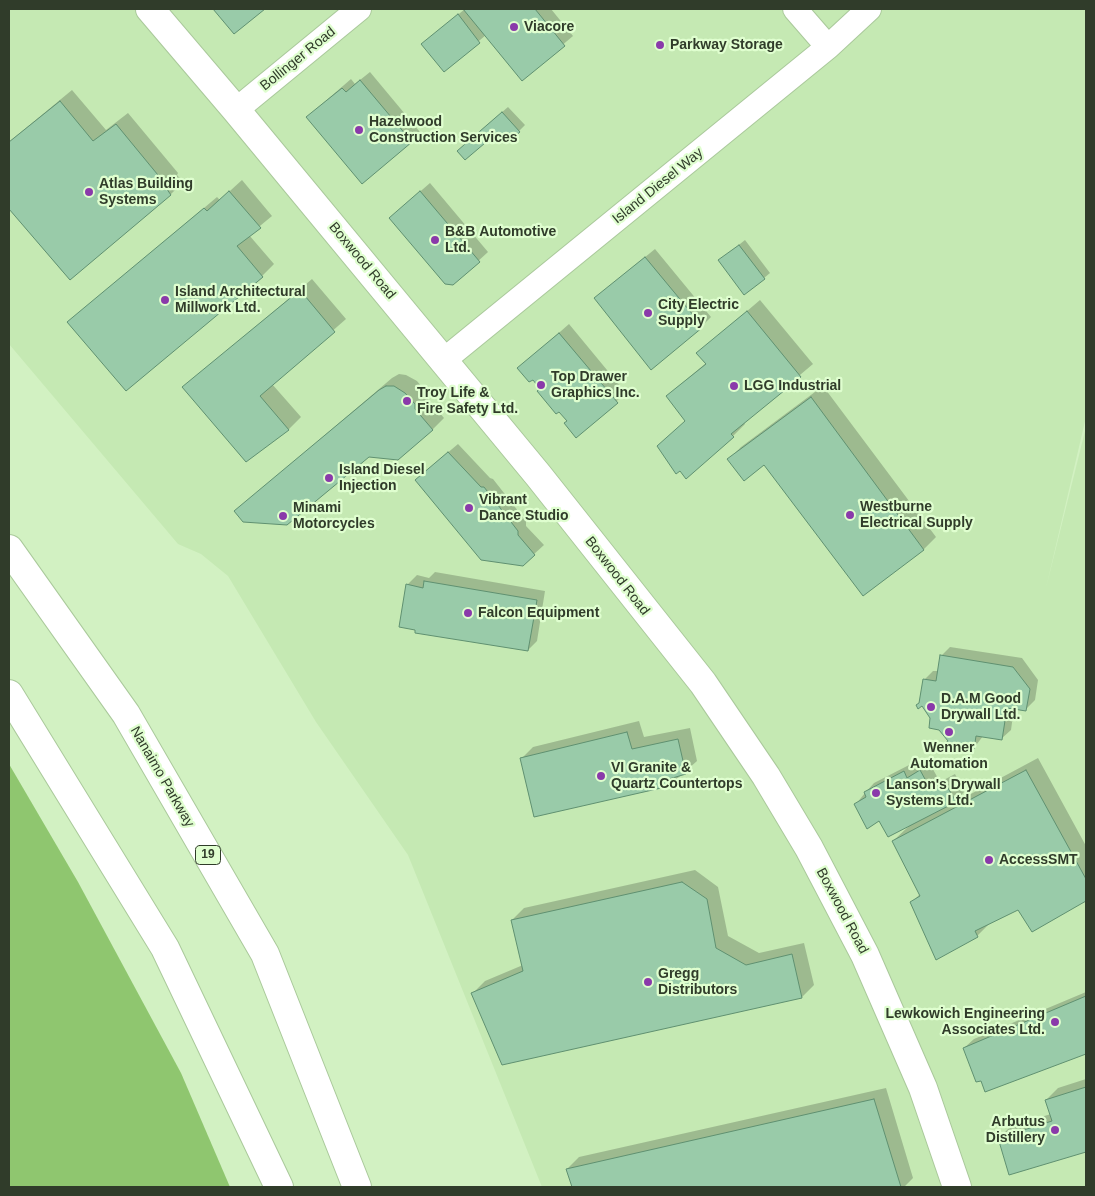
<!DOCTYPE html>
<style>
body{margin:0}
#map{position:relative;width:1095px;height:1196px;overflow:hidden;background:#d2f1c2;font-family:Arial,sans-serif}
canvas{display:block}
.frame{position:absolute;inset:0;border:10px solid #303c2a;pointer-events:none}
</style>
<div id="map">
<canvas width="1095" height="1196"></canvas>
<div class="frame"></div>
</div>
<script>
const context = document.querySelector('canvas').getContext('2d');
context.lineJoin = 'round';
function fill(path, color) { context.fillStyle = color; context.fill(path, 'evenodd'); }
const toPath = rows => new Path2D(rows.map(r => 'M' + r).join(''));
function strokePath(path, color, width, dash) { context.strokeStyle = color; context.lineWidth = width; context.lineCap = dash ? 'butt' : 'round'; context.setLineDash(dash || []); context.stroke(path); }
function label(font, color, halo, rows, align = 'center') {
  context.font = font + ' Arial,sans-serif'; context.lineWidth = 4.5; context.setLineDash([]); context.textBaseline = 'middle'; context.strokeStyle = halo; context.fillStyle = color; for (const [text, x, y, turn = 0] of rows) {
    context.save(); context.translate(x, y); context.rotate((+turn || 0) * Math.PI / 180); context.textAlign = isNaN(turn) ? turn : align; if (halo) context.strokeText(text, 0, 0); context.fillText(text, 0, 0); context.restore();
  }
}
fill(toPath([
 [9,9,1086,9,1086,417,1046,588,1086,427,1086,1187,542,1187,408,855,316,722,228,576,201,554,178,544,9,344]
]), '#c5e9b3');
fill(toPath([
 [9,764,78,882,181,1073,230,1187,9,1187]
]), '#8fc66f');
fill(toPath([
 [465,9,551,9,573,36,522,79,486,35,444,70,429,38],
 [370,72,420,132,411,141,307,117,351,79,355,84],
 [72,90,106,130,128,113,178,173,177,175,183,182,171,194,62,271,9,208,9,142],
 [508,107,525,125,519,131,498,130,464,145],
 [242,180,272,216,249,235,274,264,262,276,69,322,217,197,220,200],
 [430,183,488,252,453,284,400,209],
 [745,240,770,273,764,278,720,260],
 [655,249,711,317,702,326,595,298],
 [312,279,346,319,272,384,301,417,289,429,246,461,184,388],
 [760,300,813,364,744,422,745,424,733,436,686,477,686,420,667,396,706,363,698,353],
 [569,324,626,393,576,436,568,420,533,378,519,368],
 [399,374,406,375,417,381,426,392,426,397,444,418,432,430,236,511,392,378],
 [823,386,936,537,924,549,863,595,765,463,729,459,741,447],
 [458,444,490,478,493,479,526,521,526,526,544,545,522,565,426,471],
 [435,572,545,591,537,641,528,650,407,585,417,575,429,578],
 [950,647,1022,658,1038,680,1035,700,1026,709,1014,708,1011,730,1001,739,983,736,974,748,949,741,921,702,924,680,933,671,939,671,941,656],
 [639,721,644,737,690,728,697,761,670,785,534,816,521,759,533,747],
 [1038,758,1086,846,1086,900,1032,931,1019,908,989,924,977,936,912,902,920,894,893,841,909,826,880,819,856,804,865,793,874,783,913,763,916,770,929,762,940,782,955,774,964,792,954,803],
 [695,870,718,887,728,936,759,953,804,943,814,985,802,997,473,993,485,981,523,965,512,920,524,908],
 [1086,992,1086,1053,986,1090,964,1048,974,1039],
 [1086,1079,1086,1150,1010,1173,999,1138,1011,1126,1051,1114,1046,1100,1058,1088],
 [886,1088,913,1178,904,1187,573,1187,567,1169,579,1157]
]), '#0003');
const building = toPath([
 [213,9,265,9,234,34,213,9],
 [463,9,535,9,565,46,522,81,463,9],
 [458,14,480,43,444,72,421,44,458,14],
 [360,80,412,142,362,184,306,117,342,88,346,92,360,80],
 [60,101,93,141,116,124,167,186,166,188,171,195,70,280,9,209,9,142,60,101],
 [502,112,520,132,507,143,498,132,465,160,457,151,502,112],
 [229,191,261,228,237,246,263,277,126,391,67,322,204,208,207,211,229,191],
 [420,191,480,262,453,285,445,284,389,218,420,191],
 [739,245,765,279,744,295,718,260,739,245],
 [645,257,703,327,651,370,594,298,645,257],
 [300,290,335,332,260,396,289,430,246,462,182,387,300,290],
 [747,311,801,377,731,434,734,437,686,479,680,471,676,474,657,446,685,421,666,396,706,364,696,353,747,311],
 [559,333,618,403,576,438,564,423,567,421,559,412,556,414,537,391,540,389,533,380,529,382,517,368,559,333],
 [386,386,394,386,405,393,415,404,415,409,433,430,398,460,369,457,287,525,243,522,234,511,379,390,386,386],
 [811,397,924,550,863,596,764,465,744,481,727,459,811,397],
 [448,452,481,487,484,487,518,531,518,535,535,555,523,566,481,560,415,480,448,452],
 [424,581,537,600,528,651,415,633,415,630,399,627,406,584,423,588,424,581],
 [940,655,1013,667,1030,689,1026,711,1007,708,1002,740,976,736,974,749,950,745,947,748,944,744,948,741,939,730,929,728,930,718,922,706,918,709,916,705,919,703,923,679,936,681,940,655],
 [627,732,632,749,678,739,686,774,669,779,670,786,534,817,520,758,627,732],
 [920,770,931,790,945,783,956,802,888,837,879,821,867,829,854,804,866,797,864,792,904,771,907,778,920,770],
 [1026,770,1086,879,1086,901,1032,932,1018,910,975,931,978,937,936,960,910,902,920,896,892,841,1026,770],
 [682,882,707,899,716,948,746,965,792,954,802,998,502,1065,471,993,523,971,511,920,682,882],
 [1086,996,1086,1054,985,1092,981,1081,976,1082,963,1048,1086,996],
 [1086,1087,1086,1152,1009,1175,998,1138,1052,1121,1045,1100,1086,1087],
 [874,1099,901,1187,572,1187,566,1169,874,1099]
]);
fill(building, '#99cba9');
strokePath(building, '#609171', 1);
const minor = toPath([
 [795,9,828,47],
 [236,110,359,9],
 [444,360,828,47,869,9]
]);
const tertiary = toPath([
 [150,9,236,110,538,475,703,683,766,776,809,848,865,955,923,1088,957,1187]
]);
const trunk = toPath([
 [9,549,126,714,265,954,357,1187],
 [9,694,165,948,279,1187]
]);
strokePath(minor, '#aac99b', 26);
strokePath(tertiary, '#aac99b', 30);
strokePath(trunk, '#aac99b', 30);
strokePath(minor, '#fff', 24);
strokePath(tertiary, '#fff', 28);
strokePath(trunk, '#fff', 28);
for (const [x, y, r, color] of [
 [514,27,5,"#8a3aaa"],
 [660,45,5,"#8a3aaa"],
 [359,130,5,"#8a3aaa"],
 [89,192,5,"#8a3aaa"],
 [435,240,5,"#8a3aaa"],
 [165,300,5,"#8a3aaa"],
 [648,313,5,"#8a3aaa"],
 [541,385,5,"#8a3aaa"],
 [734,386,5,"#8a3aaa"],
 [407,401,5,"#8a3aaa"],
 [329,478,5,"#8a3aaa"],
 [469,508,5,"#8a3aaa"],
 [850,515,5,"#8a3aaa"],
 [283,516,5,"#8a3aaa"],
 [468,613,5,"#8a3aaa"],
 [931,707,5,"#8a3aaa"],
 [949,732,5,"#8a3aaa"],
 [601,776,5,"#8a3aaa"],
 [876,793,5,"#8a3aaa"],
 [989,860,5,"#8a3aaa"],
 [648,982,5,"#8a3aaa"],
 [1055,1022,5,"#8a3aaa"],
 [1055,1130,5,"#8a3aaa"]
]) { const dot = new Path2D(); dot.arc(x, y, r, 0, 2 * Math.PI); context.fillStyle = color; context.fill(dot); strokePath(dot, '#dffecf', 2); }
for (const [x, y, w] of [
 [208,855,25]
]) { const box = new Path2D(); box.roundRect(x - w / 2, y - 9.5, w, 19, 4); context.fillStyle = '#dffecf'; context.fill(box); strokePath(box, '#303c2a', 1); }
label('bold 12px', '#303c2a', null, [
 ["19",208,855]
]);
label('bold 14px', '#303c2a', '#dffecf', [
 ["Viacore",524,27],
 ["Parkway Storage",670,45],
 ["Hazelwood",369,122],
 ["Construction Services",369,138],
 ["Atlas Building",99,184],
 ["Systems",99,200],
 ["B&B Automotive",445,232],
 ["Ltd.",445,248],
 ["Island Architectural",175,292],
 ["Millwork Ltd.",175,308],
 ["City Electric",658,305],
 ["Supply",658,321],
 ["Top Drawer",551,377],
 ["Graphics Inc.",551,393],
 ["LGG Industrial",744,386],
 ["Troy Life &",417,393],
 ["Fire Safety Ltd.",417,409],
 ["Island Diesel",339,470],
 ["Injection",339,486],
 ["Vibrant",479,500],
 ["Dance Studio",479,516],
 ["Westburne",860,507],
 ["Electrical Supply",860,523],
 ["Minami",293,508],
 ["Motorcycles",293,524],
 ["Falcon Equipment",478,613],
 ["D.A.M Good",941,699],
 ["Drywall Ltd.",941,715],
 ["Wenner",949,748,"center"],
 ["Automation",949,764,"center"],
 ["VI Granite &",611,768],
 ["Quartz Countertops",611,784],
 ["Lanson's Drywall",886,785],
 ["Systems Ltd.",886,801],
 ["AccessSMT",999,860],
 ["Gregg",658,974],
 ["Distributors",658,990],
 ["Lewkowich Engineering",1045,1014,"right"],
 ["Associates Ltd.",1045,1030,"right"],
 ["Arbutus",1045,1122,"right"],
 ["Distillery",1045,1138,"right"]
], 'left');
label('14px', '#303c2a', '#dffecf', [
 ["Bollinger Road",298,59,-39],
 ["Island Diesel Way",658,186,-39],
 ["Boxwood Road",362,261,50],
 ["Boxwood Road",617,576,52],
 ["Nanaimo Parkway",162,777,60],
 ["Boxwood Road",842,911,62]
]);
</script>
